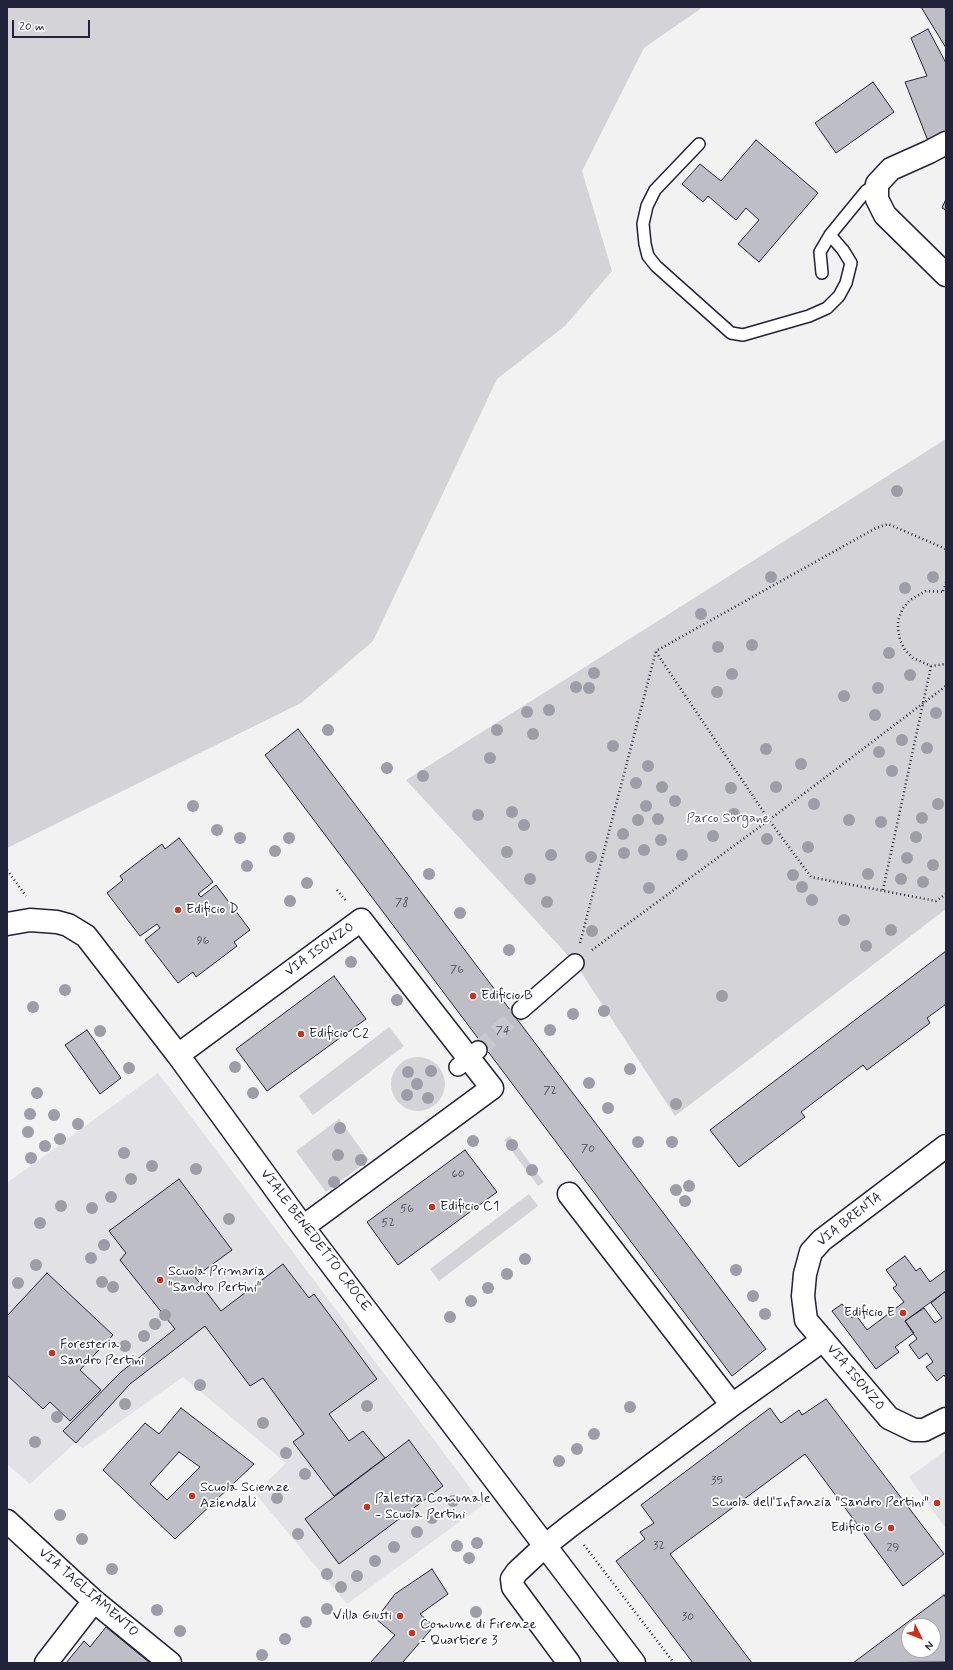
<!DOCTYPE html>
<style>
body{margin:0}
#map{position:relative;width:953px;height:1670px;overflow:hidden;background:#f2f2f3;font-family:Mynerve,sans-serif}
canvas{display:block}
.frame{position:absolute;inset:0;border:8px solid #22223b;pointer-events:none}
.north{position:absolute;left:901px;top:1618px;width:40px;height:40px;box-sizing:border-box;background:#fff;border:1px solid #a7a7b1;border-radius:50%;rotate:133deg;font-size:11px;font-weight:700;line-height:16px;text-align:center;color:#22223b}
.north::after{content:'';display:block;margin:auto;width:14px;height:18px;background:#c8321e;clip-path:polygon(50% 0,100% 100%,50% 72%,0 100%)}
.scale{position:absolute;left:12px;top:20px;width:78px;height:18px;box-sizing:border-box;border:2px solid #22223b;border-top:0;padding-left:5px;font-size:12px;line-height:14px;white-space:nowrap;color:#22223b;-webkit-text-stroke:3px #fff;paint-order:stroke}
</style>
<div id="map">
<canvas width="953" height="1670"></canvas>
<div class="frame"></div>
<div class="north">N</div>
<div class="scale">20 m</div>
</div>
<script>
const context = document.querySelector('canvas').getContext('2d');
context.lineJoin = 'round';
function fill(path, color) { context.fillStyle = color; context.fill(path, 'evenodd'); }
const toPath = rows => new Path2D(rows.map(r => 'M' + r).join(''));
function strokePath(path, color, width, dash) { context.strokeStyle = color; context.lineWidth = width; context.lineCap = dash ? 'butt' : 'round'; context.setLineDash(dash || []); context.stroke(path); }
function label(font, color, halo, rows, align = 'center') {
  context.font = font + ' Mynerve,sans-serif'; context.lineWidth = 3.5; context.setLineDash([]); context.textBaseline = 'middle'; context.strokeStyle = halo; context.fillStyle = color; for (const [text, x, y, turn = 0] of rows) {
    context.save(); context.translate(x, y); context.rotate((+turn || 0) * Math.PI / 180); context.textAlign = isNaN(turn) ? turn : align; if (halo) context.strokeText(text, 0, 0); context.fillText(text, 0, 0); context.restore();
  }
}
fill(toPath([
 [158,1073,483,1505,347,1604,255,1493,286,1463,183,1377,83,1448,75,1443,30,1484,7,1464,7,1183],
 [946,1450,946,1529,909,1477]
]), '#e2e2e6');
fill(toPath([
 [7,7,703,7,644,48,582,171,612,271,565,326,497,379,373,641,301,703,7,848],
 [946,439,946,909,675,1116,575,963,406,780],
 [389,1027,404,1046,313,1115,299,1096],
 '391 1084a27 27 0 1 1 54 0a27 27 0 1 1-54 0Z',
 [339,1119,369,1160,326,1192,296,1151],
 [510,1136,544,1182,538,1186,504,1140],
 [529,1194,538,1206,439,1281,430,1269]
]), '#d3d3d8');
const building = toPath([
 [921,7,944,7,946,10,946,48,921,7],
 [928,29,946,63,946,133,928,141,905,82,927,76,911,38,928,29],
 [873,82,894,112,836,153,815,123,873,82],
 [756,140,818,193,759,262,738,244,759,220,746,208,736,220,708,196,703,202,682,184,700,164,721,181,756,140],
 [946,199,946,210,942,208,946,199],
 [298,729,766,1349,732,1376,265,755,298,729],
 [179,838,213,882,198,894,201,897,216,885,250,930,234,942,237,946,196,977,193,972,178,983,145,940,160,928,157,924,140,936,107,893,123,880,120,876,162,844,165,849,179,838],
 [946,951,946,1004,927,1018,930,1023,867,1070,863,1065,801,1112,805,1117,739,1167,710,1130,946,951],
 [334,976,366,1019,267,1091,236,1049,334,976],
 [87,1030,121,1078,100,1094,65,1045,87,1030],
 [465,1150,497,1192,398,1265,367,1222,465,1150],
 [179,1179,232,1250,195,1277,221,1311,283,1264,309,1298,314,1294,377,1379,329,1414,349,1441,363,1431,385,1458,334,1496,293,1442,304,1434,263,1378,250,1386,205,1326,130,1384,76,1443,63,1431,121,1372,175,1329,120,1260,126,1253,109,1231,179,1179],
 [905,1256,916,1271,920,1268,930,1282,946,1270,946,1291,905,1321,914,1333,895,1347,899,1352,876,1369,832,1311,842,1304,852,1318,856,1315,867,1330,904,1302,893,1288,897,1285,886,1270,905,1256],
 [47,1273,113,1335,80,1370,101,1390,70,1421,50,1402,43,1409,7,1375,7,1316,47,1273],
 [946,1291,946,1378,944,1375,937,1381,926,1367,933,1362,927,1353,919,1359,909,1345,917,1339,905,1321,924,1308,935,1323,942,1318,931,1303,946,1291],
 [826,1399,944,1554,903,1586,805,1454,670,1554,752,1663,693,1663,616,1561,645,1539,640,1532,654,1523,641,1505,770,1408,781,1423,799,1410,802,1415,826,1399],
 [181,1408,254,1464,175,1539,103,1470,145,1423,159,1434,181,1408],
 [179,1452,200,1467,167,1500,150,1484,179,1452],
 [409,1440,443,1486,339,1564,305,1519,409,1440],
 [432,1569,448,1594,420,1614,434,1626,402,1663,370,1663,395,1635,376,1619,395,1594,432,1569],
 [944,1595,946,1598,946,1662,853,1663,944,1595],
 [909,1626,933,1626,933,1650,909,1650,909,1626],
 [106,1627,150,1663,66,1663,84,1641,90,1647,106,1627]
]);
fill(building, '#bebec6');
strokePath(building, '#22223b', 1);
strokePath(toPath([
 [478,1050,521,1010]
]), '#c8c8ce', 17, [17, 8]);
const service = toPath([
 [699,144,655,190,647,206,643,224,645,244,648,256,656,266,731,333,743,335,809,316,827,308,839,296,846,283,851,263,843,250,830,235],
 [822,273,820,252,830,235,866,191,877,184]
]);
const pedestrian = toPath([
 [521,1010,575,963],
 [458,1067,478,1050]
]);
const minor = toPath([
 [946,143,929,152,891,169,877,184,877,199,885,215,946,275],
 [7,924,30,920,57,922,68,925,86,936,178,1055,303,1227,634,1663],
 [178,1055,361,920,492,1088,303,1227],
 [946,1146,822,1240,811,1252,805,1274,803,1296,806,1320,889,1418,914,1430,924,1430,946,1419],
 [569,1194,732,1405],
 [7,1521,94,1601,170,1663],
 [46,1663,94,1601],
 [569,1663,513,1587,512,1579,517,1572,546,1545,570,1526,732,1405,823,1340]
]);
strokePath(service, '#22223b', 14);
strokePath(pedestrian, '#22223b', 20);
strokePath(minor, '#22223b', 25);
strokePath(toPath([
 [943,591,946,583],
 [946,592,926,591,910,600,903,608,898,620,898,629,900,640,905,650,913,658,931,666,946,664],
 [656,652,769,820,811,877,936,901,946,894],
 [7,870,26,896],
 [337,890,346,901],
 [883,890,931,666],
 [580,943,656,651,876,528,888,524,946,549],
 [592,950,769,820,946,686],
 [584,1545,674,1663]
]), '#22223b', 2.5, [1, 3]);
strokePath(service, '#fff', 11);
strokePath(pedestrian, '#fff', 17);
strokePath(minor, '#fff', 22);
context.fillStyle = '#9d9da8';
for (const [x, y] of [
 [897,491],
 [771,577],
 [933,577],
 [905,588],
 [701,614],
 [752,645],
 [718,647],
 [889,653],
 [594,673],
 [732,674],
 [910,675],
 [576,687],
 [589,688],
 [878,688],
 [717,692],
 [844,696],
 [549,710],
 [527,712],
 [936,713],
 [875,715],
 [328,730],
 [497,730],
 [533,734],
 [902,740],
 [613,746],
 [927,748],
 [766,749],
 [879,752],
 [490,758],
 [801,764],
 [648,766],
 [387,768],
 [892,771],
 [423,776],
 [636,783],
 [662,787],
 [776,787],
 [731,788],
 [675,801],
 [814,804],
 [938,804],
 [193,806],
 [646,806],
 [512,812],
 [734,814],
 [478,815],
 [922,818],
 [658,819],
 [638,820],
 [849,820],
 [881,822],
 [524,825],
 [217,830],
 [623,834],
 [713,836],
 [916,837],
 [240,838],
 [289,838],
 [767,839],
 [661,840],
 [808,847],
 [644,850],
 [275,851],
 [507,852],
 [624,853],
 [551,855],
 [682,855],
 [591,857],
 [907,858],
 [933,865],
 [247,866],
 [429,874],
 [868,874],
 [793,875],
 [530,879],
 [901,879],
 [923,882],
 [307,883],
 [802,887],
 [649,888],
 [812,900],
 [290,901],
 [547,902],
 [460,913],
 [844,920],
 [891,930],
 [592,931],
 [866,946],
 [509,950],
 [351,962],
 [65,990],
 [722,996],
 [397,1000],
 [33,1007],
 [604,1011],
 [573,1014],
 [550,1030],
 [100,1031],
 [235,1067],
 [129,1068],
 [630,1069],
 [431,1071],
 [408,1072],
 [589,1083],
 [417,1084],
 [37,1093],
 [253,1093],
 [407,1095],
 [428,1098],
 [676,1104],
 [608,1108],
 [30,1114],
 [54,1115],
 [78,1124],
 [340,1128],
 [28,1132],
 [60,1139],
 [473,1141],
 [638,1142],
 [672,1142],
 [512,1145],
 [45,1146],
 [124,1153],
 [338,1155],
 [31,1158],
 [361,1160],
 [152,1166],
 [196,1169],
 [532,1170],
 [131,1179],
 [334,1182],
 [689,1186],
 [676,1190],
 [111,1197],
 [685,1201],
 [61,1206],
 [92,1208],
 [229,1219],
 [40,1223],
 [104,1245],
 [91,1258],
 [525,1259],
 [36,1265],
 [736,1270],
 [507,1274],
 [102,1282],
 [18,1283],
 [113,1287],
 [488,1288],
 [753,1296],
 [471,1301],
 [765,1314],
 [165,1315],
 [450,1317],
 [155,1324],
 [144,1336],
 [125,1346],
 [200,1385],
 [125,1404],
 [367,1406],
 [630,1407],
 [57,1417],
 [263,1423],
 [594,1434],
 [35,1442],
 [577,1449],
 [286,1453],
 [559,1461],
 [305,1474],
 [277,1498],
 [453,1501],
 [60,1515],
 [432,1518],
 [417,1532],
 [298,1534],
 [82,1539],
 [477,1543],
 [457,1546],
 [394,1547],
 [469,1558],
 [375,1561],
 [112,1569],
 [327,1574],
 [357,1576],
 [341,1587],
 [327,1609],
 [157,1610],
 [476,1612],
 [306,1622],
 [180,1631],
 [285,1639],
 [262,1655]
]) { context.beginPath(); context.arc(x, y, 6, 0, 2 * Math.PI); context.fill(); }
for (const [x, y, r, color] of [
 [178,910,4,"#c8321e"],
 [473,996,4,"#c8321e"],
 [301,1034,4,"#c8321e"],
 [432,1207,4,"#c8321e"],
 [160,1280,4,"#c8321e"],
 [903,1313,4,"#c8321e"],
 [52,1353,4,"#c8321e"],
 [192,1496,4,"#c8321e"],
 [937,1503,4,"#c8321e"],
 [367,1507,4,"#c8321e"],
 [891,1528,4,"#c8321e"],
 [400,1616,4,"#c8321e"],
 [412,1633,4,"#c8321e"]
]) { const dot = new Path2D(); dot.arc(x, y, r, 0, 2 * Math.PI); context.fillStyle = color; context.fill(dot); strokePath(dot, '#fff', 1.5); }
label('12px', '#49495e', null, [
 ["78",402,903],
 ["96",203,941],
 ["76",457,970],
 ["74",503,1031],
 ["72",550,1091],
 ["70",588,1149],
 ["60",458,1174],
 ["56",407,1209],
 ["52",388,1223],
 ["35",717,1481],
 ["32",659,1546],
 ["29",893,1548],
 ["30",688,1617]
]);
label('14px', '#57576a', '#fff', [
 ["Parco Sorgane",728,819]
]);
label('14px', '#22223b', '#fff', [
 ["Edificio D",186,910],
 ["Edificio B",481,996],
 ["Edificio C2",309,1034],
 ["Edificio C1",440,1207],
 ["Scuola Primaria",168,1272],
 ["\"Sandro Pertini\"",168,1288],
 ["Edificio E",895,1313,"right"],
 ["Foresteria",60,1345],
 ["Sandro Pertini",60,1361],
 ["Scuola Scienze",200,1488],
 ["Aziendali",200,1504],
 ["Palestra Comunale",375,1499],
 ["- Scuola Pertini",375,1515],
 ["Scuola dell'Infanzia \"Sandro Pertini\"",929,1503,"right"],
 ["Edificio G",883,1528,"right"],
 ["Villa Giusti",392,1616,"right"],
 ["Comune di Firenze",420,1625],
 ["- Quartiere 3",420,1641]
], 'left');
label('14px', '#22223b', '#fff', [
 ["VIA ISONZO",320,950,-36],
 ["VIA BRENTA",850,1220,-38],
 ["VIALE BENEDETTO CROCE",315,1241,53],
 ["VIA ISONZO",855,1378,50],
 ["VIA TAGLIAMENTO",88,1593,41]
]);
</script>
